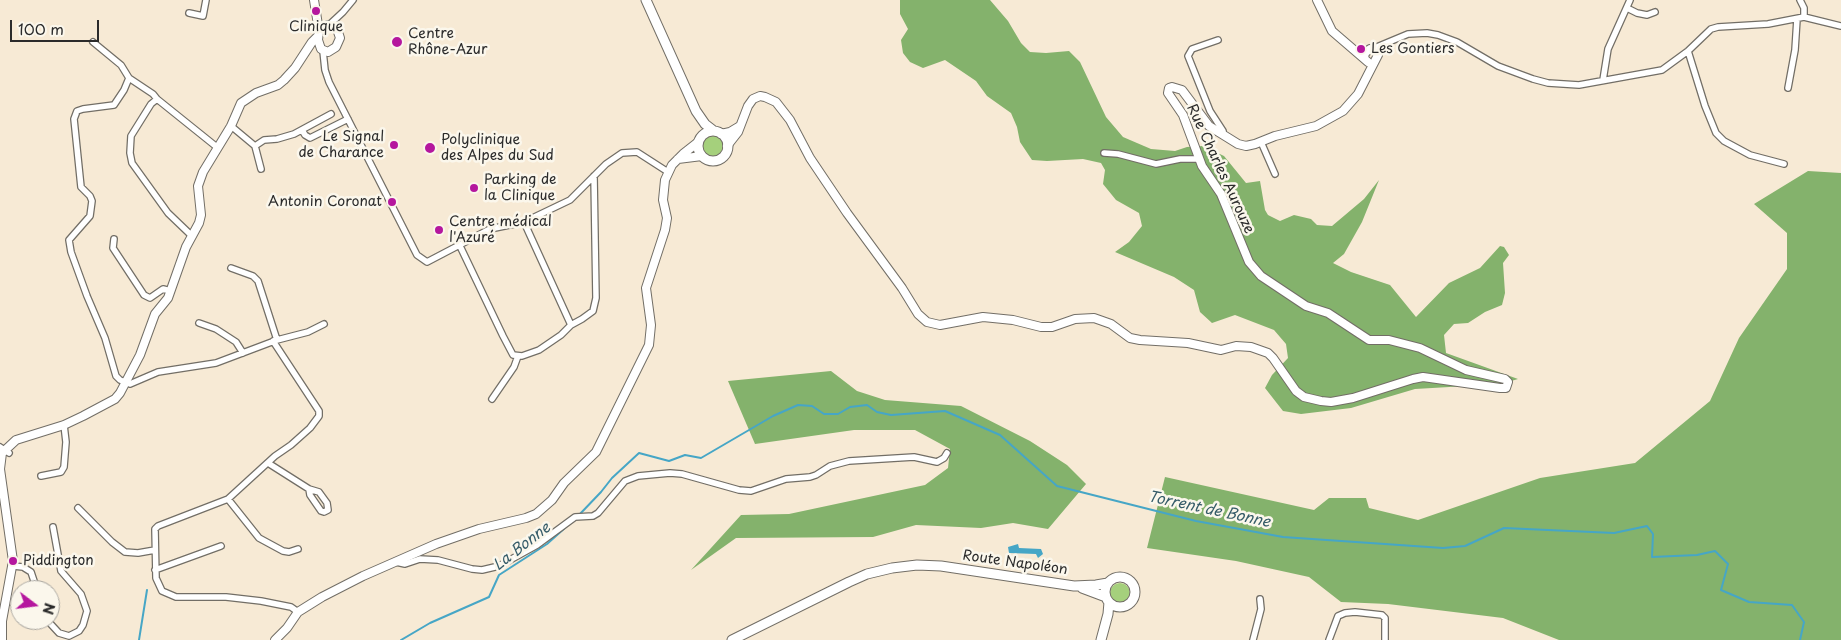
<!DOCTYPE html>
<meta charset="utf-8">
<style>
body{margin:0}
#map{position:relative;width:1841px;height:640px;overflow:hidden;background:#f7ead5;font-family:"Playpen Sans",sans-serif}
canvas{display:block}
.north{position:absolute;left:10px;top:580px;width:50px;height:50px;box-sizing:border-box;background:#fbf7ec;border:1px solid #a8a59f;border-radius:50%;rotate:105deg;font-size:14px;font-weight:700;line-height:20px;text-align:center;color:#2b2b2b}
.north::after{content:'';display:block;margin:auto;width:18px;height:22px;background:#b5179e;clip-path:polygon(50% 0,100% 100%,50% 72%,0 100%)}
.scale{position:absolute;left:10px;top:20px;width:89px;height:22px;box-sizing:border-box;border:2px solid #2b2b2b;border-top:0;padding-left:6px;font-size:15px;line-height:18px;white-space:nowrap;color:#2b2b2b;-webkit-text-stroke:4px #fbf7ec;paint-order:stroke}
</style>
<div id="map">
<canvas width="1841" height="640"></canvas>
<div class="north">N</div>
<div class="scale">100 m</div>
</div>
<script>
const context = document.querySelector('canvas').getContext('2d');
context.lineJoin = 'round';
function fill(path, color) { context.fillStyle = color; context.fill(path, 'evenodd'); }
const toPath = rows => new Path2D(rows.map(r => 'M' + r).join(''));
function strokePath(path, color, width, dash) { context.strokeStyle = color; context.lineWidth = width; context.lineCap = dash ? 'butt' : 'round'; context.setLineDash(dash || []); context.stroke(path); }
function label(font, color, halo, rows, align = 'center') {
  context.font = font + ' "Playpen Sans",sans-serif'; context.lineWidth = 5; context.setLineDash([]); context.textBaseline = 'middle'; context.strokeStyle = halo; context.fillStyle = color; for (const [text, x, y, turn = 0] of rows) {
    context.save(); context.translate(x, y); context.rotate((+turn || 0) * Math.PI / 180); context.textAlign = isNaN(turn) ? turn : align; if (halo) context.strokeText(text, 0, 0); context.fillText(text, 0, 0); context.restore();
  }
}
fill(toPath([
 '701 146a11 11 0 1 1 22 0a11 11 0 1 1-22 0Z',
 '1110 593a10 10 0 1 1 20 0a10 10 0 1 1-20 0Z'
]), '#a5d07c');
fill(toPath([
 [900,0,990,0,1008,21,1021,43,1030,52,1046,53,1069,51,1080,62,1106,117,1123,137,1151,149,1175,151,1187,147,1203,146,1224,156,1246,183,1260,181,1265,210,1268,215,1280,221,1294,215,1311,219,1317,225,1332,226,1364,199,1379,180,1362,222,1344,254,1333,263,1351,272,1390,285,1416,317,1449,283,1480,268,1500,246,1504,247,1509,255,1503,263,1505,293,1502,305,1485,312,1468,323,1454,324,1444,335,1446,353,1518,379,1501,384,1415,389,1351,408,1301,414,1283,411,1265,388,1272,375,1288,358,1286,344,1274,330,1235,315,1212,323,1200,312,1194,290,1174,277,1115,252,1129,242,1142,226,1139,213,1116,200,1103,184,1105,170,1101,163,1083,159,1047,161,1032,160,1020,142,1017,127,1011,113,987,96,976,81,945,60,923,68,910,62,903,53,901,40,908,29,900,14],
 [1808,171,1841,173,1841,640,1559,640,1503,618,1388,604,1341,602,1309,577,1236,561,1147,548,1165,477,1314,510,1329,498,1366,498,1369,508,1418,520,1540,478,1635,463,1710,401,1739,338,1787,269,1787,233,1754,204],
 [831,371,857,391,885,400,961,406,1030,441,1067,465,1086,484,1048,529,1013,523,981,528,916,525,873,537,736,538,691,570,741,515,789,514,925,485,948,468,950,449,915,430,854,430,755,444,728,381]
]), '#84b26c');
fill(toPath([
 [1018,544,1019,548,1041,549,1043,554,1038,558,1036,554,1009,553,1008,547]
]), '#46a6c6');
strokePath(toPath([
 [579,515,601,492,612,478,639,453,669,461,685,455,701,458,773,416,798,405,812,406,824,414,838,414,850,407,867,405,877,412,891,415,945,411,1000,435,1057,486,1196,521,1283,537,1443,548,1465,546,1504,528,1614,533,1647,526,1653,534,1652,557,1697,555,1715,551,1728,564,1721,590,1749,602,1792,605,1804,622,1800,640],
 [139,640,147,590],
 [401,640,430,623,489,597,499,575,547,544,566,527]
]), '#46a6c6', 2);
const street = toPath([
 [1800,0,1804,8,1804,17],
 [1627,8,1637,13,1647,15,1655,12],
 [189,13,203,16,206,0],
 [329,25,343,12,353,0],
 [1218,40,1192,49,1188,56,1210,111,1223,131,1223,135],
 [93,42,121,65,129,78,153,94,157,99,218,148],
 [1372,49,1408,34,1427,33,1438,35,1457,42,1498,66,1533,79,1548,83,1579,85,1662,70,1688,51,1711,29,1718,27,1768,24,1804,17,1841,26],
 [323,51,325,70,329,82,417,255,427,262,490,229,524,222,570,200,606,164,622,153,637,152,668,172],
 [1688,51,1705,106,1716,133,1724,141,1750,155,1784,164],
 [129,78,124,90,114,105,83,109,77,111,74,119,81,187,90,196,92,201,90,216,69,240,71,252,87,296,105,338,116,376,120,380,130,384,158,372,216,363,277,340,308,332,324,324],
 [1603,80,1608,49,1630,0],
 [1788,88,1795,50,1797,19],
 [157,99,151,104,131,136,130,153,132,163,168,213,192,236],
 [231,126,255,146,261,169],
 [302,130,305,135,310,138,348,119],
 [1261,142,1275,174],
 [255,146,264,140,277,139,294,134,331,114],
 [1104,153,1118,154,1156,164,1180,159,1199,159],
 [524,222,571,325],
 [114,239,113,248,144,295,150,298,163,289,171,291],
 [459,244,503,336,513,355,522,356,539,350,561,335,571,325,582,319,593,311,596,298,594,176],
 [231,268,253,276,258,281,277,340],
 [199,323,216,329,236,342,243,353],
 [273,341,319,411,319,416,310,428,291,445,275,456,228,499,158,526,155,529,156,578,162,591,176,597,226,597,261,601,291,607,298,612],
 [492,399,514,367,518,356],
 [0,447,9,453],
 [268,463,309,489,310,495,321,511,324,512,328,510,327,503,319,492,309,489],
 [41,476,61,472,64,467,66,442,64,425],
 [228,499,259,538,283,551,289,552,298,549],
 [78,508,112,542,125,552,138,553,155,550],
 [396,562,405,564,420,559,438,560,472,569,482,570,499,566,537,545,575,517,593,516,598,513,625,481,638,476,670,473,682,474,739,490,751,491,786,479,810,477,816,475,830,466,849,461,914,457,937,462,944,458,947,453],
 [13,566,23,567,31,572,37,590],
 [155,570,221,546],
 [47,620,59,633,69,636,79,631,83,625,87,611,81,594,61,571,53,527],
 [1253,640,1261,609,1260,599],
 [1329,640,1338,616,1345,613,1355,612,1382,615,1385,618,1385,640]
]);
const secondary = toPath([
 [314,0,319,31],
 [1317,0,1332,31,1368,62],
 [328,25,337,29,340,38,336,47,328,52,321,49,318,40,319,31,328,25],
 [721,134,730,132,740,126],
 [727,146,738,132,748,106,753,99,760,96,765,97,776,102,790,120,810,158,847,213,902,288,918,314,927,322,940,325,983,317,1013,320,1041,327,1052,327,1075,319,1094,318,1111,324,1130,338,1140,340,1188,343,1221,350,1236,346,1251,347,1268,353,1273,358,1296,391,1304,397,1321,401,1331,402,1353,398,1413,379,1423,377,1500,388,1506,388,1508,382,1505,379,1466,370,1420,348,1389,340,1369,340,1328,313,1306,306,1261,276,1249,262,1221,194,1202,166,1183,115,1168,93,1169,88,1172,87,1182,90,1209,126,1238,144,1246,146,1255,144,1275,136,1316,126,1343,111,1358,94,1378,55,1374,50,1370,49,1365,53,1364,58],
 [678,159,702,156],
 [2,640,2,621,13,561,0,469,2,453,16,440,64,425,83,416,115,399,120,393,140,355,155,314,168,298,186,247,199,223,201,215,198,186,203,172,231,126,241,103,256,93,278,85,284,80,295,68,312,42,318,36],
 [275,640,287,628,298,612,322,597,363,576,436,544,479,529,526,518,536,514,552,500,564,483,596,452,649,345,651,325,646,288,665,230,667,218,663,200,665,180,672,165,683,154,697,143]
]);
const primary = toPath([
 [646,0,696,111,705,124,714,131],
 '698 146a15 15 0 1 1 30 0a15 15 0 1 1-30 0Z',
 '1105 592a15 15 0 1 1 30 0a15 15 0 1 1-30 0Z',
 [1082,588,1106,597],
 [732,640,849,582,867,574,892,568,917,565,941,566,1074,586,1096,585,1108,583],
 [1101,640,1108,614,1109,602]
]);
strokePath(street, '#726e66', 8);
strokePath(secondary, '#726e66', 10);
strokePath(primary, '#726e66', 11);
strokePath(street, '#fff', 5.5);
strokePath(secondary, '#fff', 8);
strokePath(primary, '#fff', 9);
for (const [x, y, r, color] of [
 [316,11,5,"#b5179e"],
 [397,42,6,"#b5179e"],
 [1361,49,5,"#b5179e"],
 [394,145,5,"#b5179e"],
 [430,148,6,"#b5179e"],
 [474,188,5,"#b5179e"],
 [392,202,5,"#b5179e"],
 [439,230,5,"#b5179e"],
 [13,561,5,"#b5179e"]
]) { const dot = new Path2D(); dot.arc(x, y, r, 0, 2 * Math.PI); context.fillStyle = color; context.fill(dot); strokePath(dot, '#fbf7ec', 2); }
label('14px', '#2b2b2b', '#fbf7ec', [
 ["Clinique",316,27,"center"],
 ["Centre",408,34],
 ["Rhône-Azur",408,50],
 ["Les Gontiers",1371,49],
 ["Le Signal",384,137,"right"],
 ["de Charance",384,153,"right"],
 ["Polyclinique",441,140],
 ["des Alpes du Sud",441,156],
 ["Parking de",484,180],
 ["la Clinique",484,196],
 ["Antonin Coronat",382,202,"right"],
 ["Centre médical",449,222],
 ["l'Azuré",449,238],
 ["Piddington",23,561]
], 'left');
label('14px', '#2b2b2b', '#fbf7ec', [
 ["Rue Charles Aurouze",1220,169,65],
 ["Route Napoléon",1015,563,8]
]);
label('italic 15px', '#365c69', '#fbf7ec', [
 ["Torrent de Bonne",1209,510,12],
 ["La Bonne",522,547,-38]
]);
</script>
